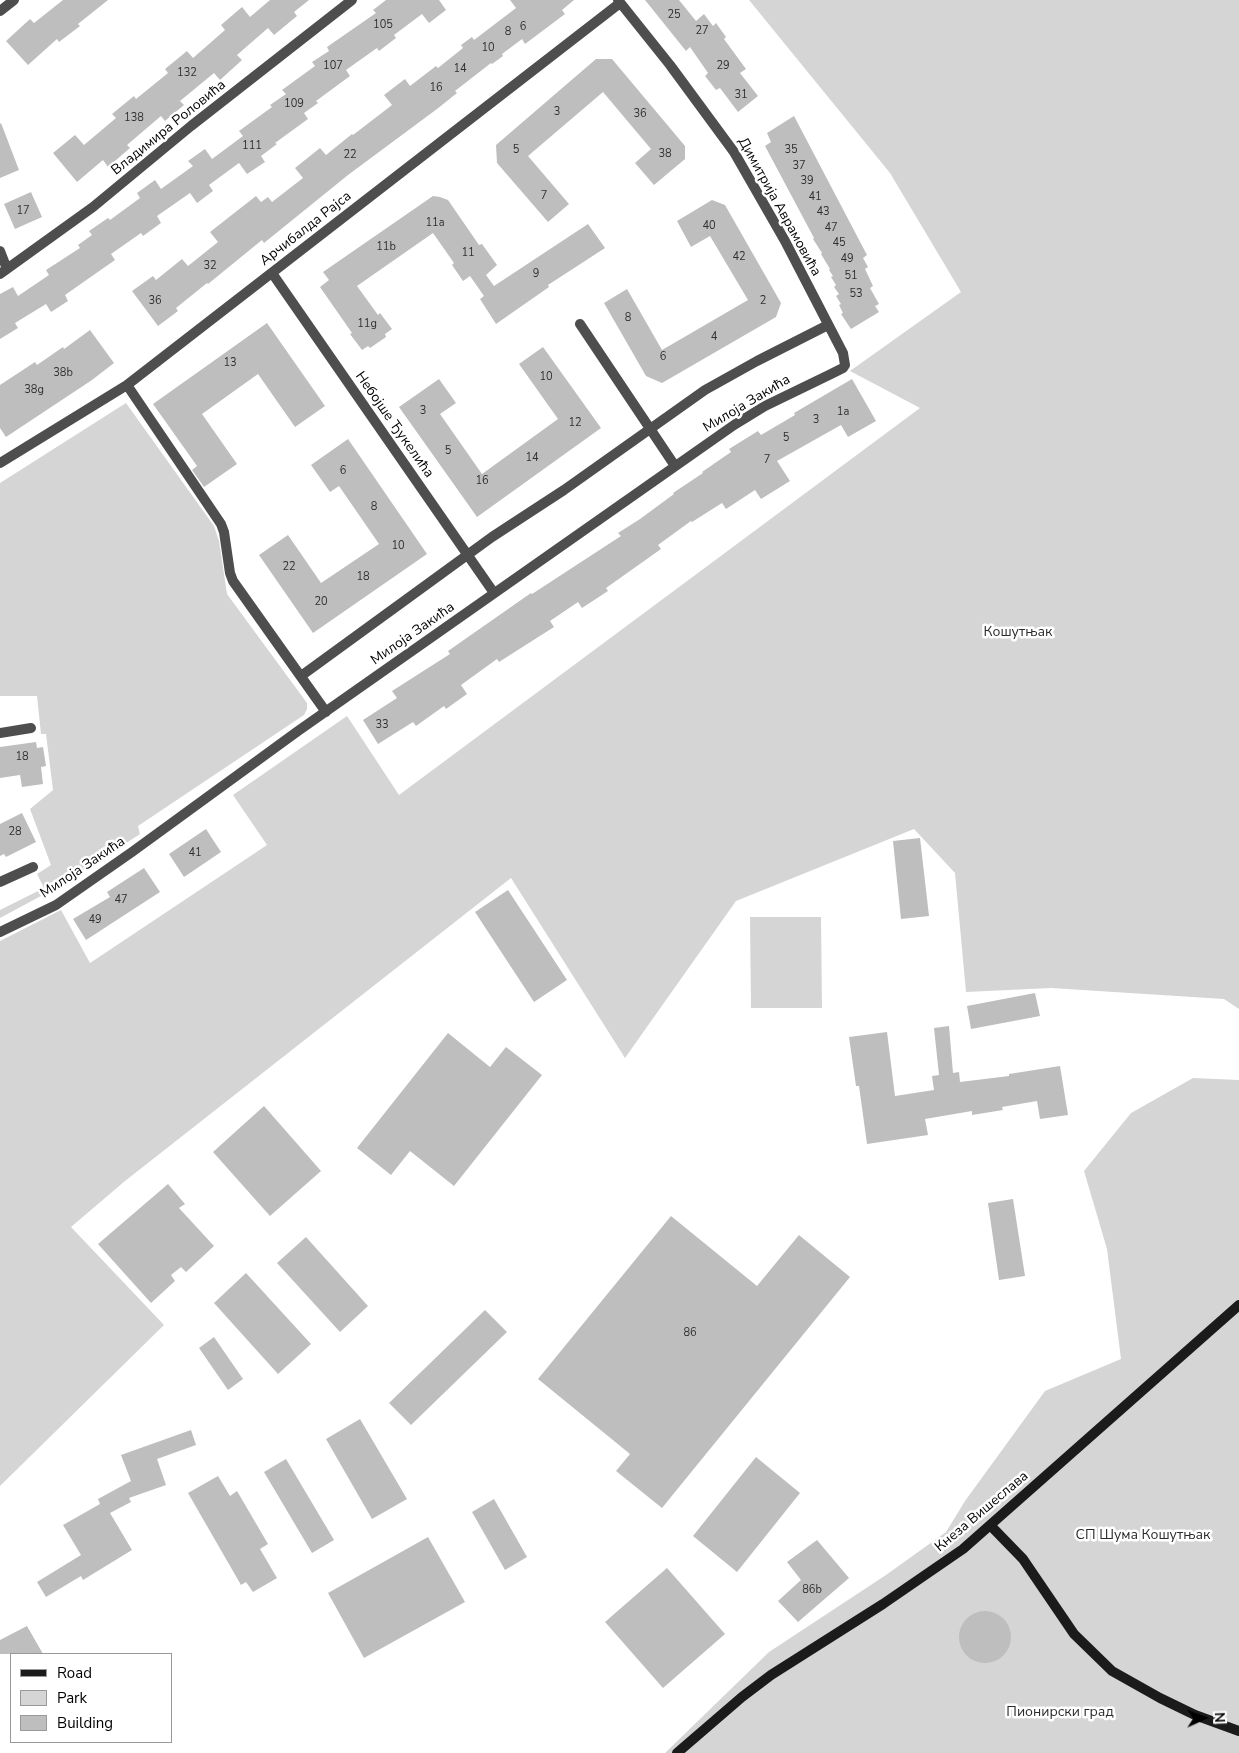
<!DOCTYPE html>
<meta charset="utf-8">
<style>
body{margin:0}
#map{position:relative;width:1239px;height:1753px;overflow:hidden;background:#fff;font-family:"Nunito Sans",sans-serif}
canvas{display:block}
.legend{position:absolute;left:10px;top:1653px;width:162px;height:90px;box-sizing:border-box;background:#fff;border:1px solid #999;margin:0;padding:6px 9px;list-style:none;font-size:15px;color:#000}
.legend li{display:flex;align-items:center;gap:10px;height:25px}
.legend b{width:25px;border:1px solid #999}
.north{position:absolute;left:1179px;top:1693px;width:50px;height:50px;-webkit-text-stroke:4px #fff;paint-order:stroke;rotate:88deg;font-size:14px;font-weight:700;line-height:20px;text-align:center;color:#000}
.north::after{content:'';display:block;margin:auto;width:18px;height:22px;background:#000;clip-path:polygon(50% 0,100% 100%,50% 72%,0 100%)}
</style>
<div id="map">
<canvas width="1239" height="1753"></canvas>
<ul class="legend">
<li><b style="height:6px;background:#1b1b1b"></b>Road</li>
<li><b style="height:14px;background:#d5d5d5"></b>Park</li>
<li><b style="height:14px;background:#bebebe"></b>Building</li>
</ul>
<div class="north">N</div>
</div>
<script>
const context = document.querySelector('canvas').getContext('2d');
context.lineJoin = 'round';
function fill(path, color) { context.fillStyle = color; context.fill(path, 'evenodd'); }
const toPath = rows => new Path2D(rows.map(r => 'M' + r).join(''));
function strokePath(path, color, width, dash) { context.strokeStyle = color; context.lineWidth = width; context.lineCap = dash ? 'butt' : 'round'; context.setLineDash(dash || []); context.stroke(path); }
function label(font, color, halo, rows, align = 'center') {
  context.font = font + ' "Nunito Sans",sans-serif'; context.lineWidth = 5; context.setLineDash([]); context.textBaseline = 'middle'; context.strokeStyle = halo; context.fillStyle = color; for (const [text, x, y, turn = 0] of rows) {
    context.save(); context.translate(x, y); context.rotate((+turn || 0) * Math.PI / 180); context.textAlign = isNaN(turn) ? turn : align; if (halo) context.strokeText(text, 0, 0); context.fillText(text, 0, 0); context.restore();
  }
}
fill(toPath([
 [749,0,1239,0,1239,1009,1224,999,1051,988,966,992,955,873,914,829,736,901,625,1058,511,878,125,1181,71,1227,164,1325,0,1486,0,941,61,910,90,963,267,845,233,795,347,716,399,795,920,408,850,371,961,292,890,173],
 [126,403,214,526,219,541,227,594,307,703,307,709,304,715,138,826,140,834,67,882,0,918,0,910,44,888,37,874,51,865,30,809,53,790,46,734,41,734,37,696,0,696,0,483],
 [750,917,821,917,822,1008,751,1008],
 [1193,1078,1239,1080,1239,1753,665,1753,769,1652,886,1575,946,1532,965,1501,1045,1391,1121,1359,1107,1249,1084,1171,1131,1113]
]), '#d5d5d5');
fill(toPath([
 [63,0,108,0,78,24,80,26,59,42,57,39,28,65,6,41,30,19,34,23],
 [270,0,309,0,294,12,297,16,274,35,268,28,237,55,242,60,220,80,214,73,180,101,184,105,165,121,161,116,127,145,130,148,108,167,103,160,77,182,53,153,75,135,84,145,116,118,112,114,134,96,136,99,168,73,165,69,187,51,193,58,225,30,221,25,242,7,250,17],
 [386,0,439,0,446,10,429,23,422,14,394,35,396,38,379,51,377,48,346,70,350,76,316,101,318,103,304,113,308,119,275,143,277,144,261,156,265,162,247,174,239,163,209,185,213,191,197,203,190,193,157,216,161,223,143,236,141,233,111,254,115,260,65,295,68,301,51,312,46,304,15,323,18,328,0,339,0,294,13,287,18,296,49,275,46,270,80,248,78,245,92,235,89,231,108,218,110,220,140,198,137,193,155,180,161,189,193,166,188,161,205,149,212,159,243,136,239,131,272,107,270,105,286,94,282,90,315,66,312,62,329,51,327,47,376,13,373,10],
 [510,0,574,0,562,10,565,14,525,44,522,39,502,54,503,56,492,64,491,63,455,91,457,93,437,109,348,175,264,243,262,240,208,284,207,283,176,308,178,311,158,326,132,291,153,276,156,280,182,259,188,266,218,242,210,232,256,196,261,202,268,197,272,202,303,178,295,168,320,148,326,155,352,134,353,135,392,105,384,95,405,79,410,86,436,66,438,68,463,48,461,45,472,37,474,40,516,8],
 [645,0,679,0,696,21,704,14,713,26,716,23,726,37,724,39,746,69,740,73,758,96,738,112,720,88,716,90,705,76,708,73,690,47,686,51],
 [596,59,612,59,685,146,685,159,654,185,635,163,651,149,603,92,528,156,569,204,548,222,497,163,496,145],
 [794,116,867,255,863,258,868,267,865,269,873,286,870,288,879,304,875,306,879,312,851,329,841,314,843,313,839,305,841,304,836,296,839,294,834,287,836,285,831,277,833,276,829,270,830,269,821,254,822,253,813,239,814,238,765,146,771,142,767,133],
 [1,123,19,170,0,178,0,124],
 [31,192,42,217,15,229,4,204],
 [433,196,440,197,448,200,479,245,482,244,497,265,486,275,494,286,588,224,605,248,548,285,549,287,496,324,480,299,484,296,470,276,463,281,452,265,454,263,433,233,357,286,378,315,380,313,392,329,385,334,386,337,370,348,368,346,362,350,350,334,352,333,320,287,329,280,323,272],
 [712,200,725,205,781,303,776,317,662,383,646,376,604,303,627,289,662,350,748,300,710,236,691,247,677,221],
 [267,323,325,406,295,427,258,374,202,414,237,464,204,487,192,470,197,466,153,404],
 [90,330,114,363,92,380,6,437,0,428,0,385,35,362,37,365,63,347,64,349],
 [543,347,601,428,477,517,399,407,439,379,456,403,440,414,482,474,558,419,519,364],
 [852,379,876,421,848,437,841,425,777,461,790,481,761,499,755,490,726,509,722,503,692,522,691,521,658,545,661,549,606,588,608,591,582,608,578,602,550,621,554,627,499,662,497,659,461,685,467,694,446,709,444,706,416,726,413,722,378,744,363,720,397,698,392,691,450,654,448,651,531,593,532,594,621,536,618,533,640,519,674,494,673,493,703,473,702,472,731,452,729,449,758,431,761,435,795,415,794,413],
 [348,439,427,554,313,633,259,555,288,535,321,583,379,544,339,486,330,492,311,465],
 [36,742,37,748,43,747,46,766,41,767,43,784,22,787,20,775,0,778,0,747],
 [22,813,36,842,6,857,4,854,0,856,0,824],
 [206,829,221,852,184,877,169,854],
 [920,838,929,916,901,919,893,841],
 [144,868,160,892,86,940,73,919,110,897,107,892],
 [508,890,567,980,534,1002,475,912],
 [1035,993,1040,1016,971,1029,967,1006],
 [949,1026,953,1073,959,1072,960,1082,1009,1076,1009,1074,1060,1066,1068,1115,1040,1119,1037,1101,1002,1107,1003,1110,972,1115,972,1111,925,1119,928,1135,867,1144,859,1086,856,1086,849,1037,887,1032,895,1096,934,1090,932,1076,939,1075,934,1028],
 [448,1033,490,1067,506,1047,542,1075,454,1186,410,1151,391,1175,357,1148],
 [264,1106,321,1171,270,1216,213,1152],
 [168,1184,185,1204,179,1208,214,1246,186,1272,181,1267,171,1275,175,1281,151,1303,98,1244],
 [1013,1199,1025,1276,999,1280,988,1203],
 [671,1216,757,1286,799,1235,850,1277,662,1508,616,1471,630,1454,538,1379],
 [306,1237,368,1306,340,1332,277,1263],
 [246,1273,311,1344,278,1374,214,1303],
 [485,1310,507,1332,411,1425,389,1403],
 [214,1337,243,1379,228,1390,199,1348],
 [360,1419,407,1499,372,1519,326,1439],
 [191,1430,196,1445,157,1459,166,1485,129,1498,131,1502,110,1513,132,1550,83,1580,81,1576,46,1597,37,1582,81,1555,63,1525,100,1504,98,1499,131,1481,121,1455],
 [756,1457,800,1493,737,1572,693,1536],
 [286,1459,334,1540,312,1553,264,1472],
 [218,1476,230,1496,237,1491,268,1544,260,1549,277,1578,253,1592,246,1582,241,1585,188,1493],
 [494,1499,527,1557,505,1570,472,1512],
 [428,1537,465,1602,364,1658,328,1593],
 [817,1540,849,1578,798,1622,778,1601,801,1580,787,1562],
 [667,1568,725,1634,663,1688,605,1622],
 '959 1637a26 26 0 1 1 52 0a26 26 0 1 1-52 0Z',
 [27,1626,43,1654,0,1654,0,1640]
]), '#bebebe');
strokePath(toPath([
 [0,11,14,0],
 [0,251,7,269],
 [272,273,494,593],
 [0,274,93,207,191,126,352,0],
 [580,324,675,466],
 [127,385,221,524,224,532,230,573,233,581,326,712],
 [0,463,127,385,620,3],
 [301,676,492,537,564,490,705,390,757,361,828,325],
 [0,733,31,728],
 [0,882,33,867],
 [0,932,56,905,132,852,298,731,734,425,765,406,831,374,843,368,845,365,843,353,785,241,734,152,670,65,618,0]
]), '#4e4e4e', 10);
strokePath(toPath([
 [990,1525,1023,1559,1074,1634,1112,1671,1160,1698,1195,1715,1239,1731],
 [677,1753,742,1697,771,1675,883,1604,963,1549,1239,1305]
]), '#1b1b1b', 10);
label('11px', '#303030', null, [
 ["25",674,15],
 ["105",383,25],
 ["6",523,27],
 ["27",702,31],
 ["8",508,32],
 ["10",488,48],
 ["107",333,66],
 ["29",723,66],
 ["14",460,69],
 ["132",187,73],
 ["16",436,88],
 ["31",741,95],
 ["109",294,104],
 ["3",557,112],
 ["36",640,114],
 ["138",134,118],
 ["111",252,146],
 ["5",516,150],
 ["35",791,150],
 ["38",665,154],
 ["22",350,155],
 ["37",799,166],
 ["39",807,181],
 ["7",544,196],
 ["41",815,197],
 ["17",23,211],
 ["43",823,212],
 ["11a",435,223],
 ["40",709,226],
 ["47",831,228],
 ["45",839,243],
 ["11b",386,247],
 ["11",468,253],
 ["42",739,257],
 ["49",847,259],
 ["32",210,266],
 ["9",536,274],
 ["51",851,276],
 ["53",856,294],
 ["36",155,301],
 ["2",763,301],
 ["8",628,318],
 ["11g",367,324],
 ["4",714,337],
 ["6",663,357],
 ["13",230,363],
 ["38b",63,373],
 ["10",546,377],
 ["38g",34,390],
 ["3",423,411],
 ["1a",843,412],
 ["3",816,420],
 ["12",575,423],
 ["5",786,438],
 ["5",448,451],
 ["14",532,458],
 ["7",767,460],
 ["6",343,471],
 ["16",482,481],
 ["8",374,507],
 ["10",398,546],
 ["22",289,567],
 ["18",363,577],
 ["20",321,602],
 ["33",382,725],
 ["18",22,757],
 ["28",15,832],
 ["41",195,853],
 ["47",121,900],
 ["49",95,920],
 ["86",690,1333],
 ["86b",812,1590]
]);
label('14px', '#000', '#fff', [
 ["Владимира Роловића",169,128,-39],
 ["Димитрија Аврамовића",779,207,61],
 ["Арчибалда Рајса",306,229,-38],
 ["Милоја Закића",747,404,-31],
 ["Небојше Ђукелића",394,425,55],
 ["Милоја Закића",413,634,-35],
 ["Милоја Закића",83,868,-34],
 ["Кнеза Вишеслава",982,1512,-40]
]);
label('14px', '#2c2c2c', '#fff', [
 ["Кошутњак",1018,633],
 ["СП Шума Кошутњак",1143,1536],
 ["Пионирски град",1060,1713]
]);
</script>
